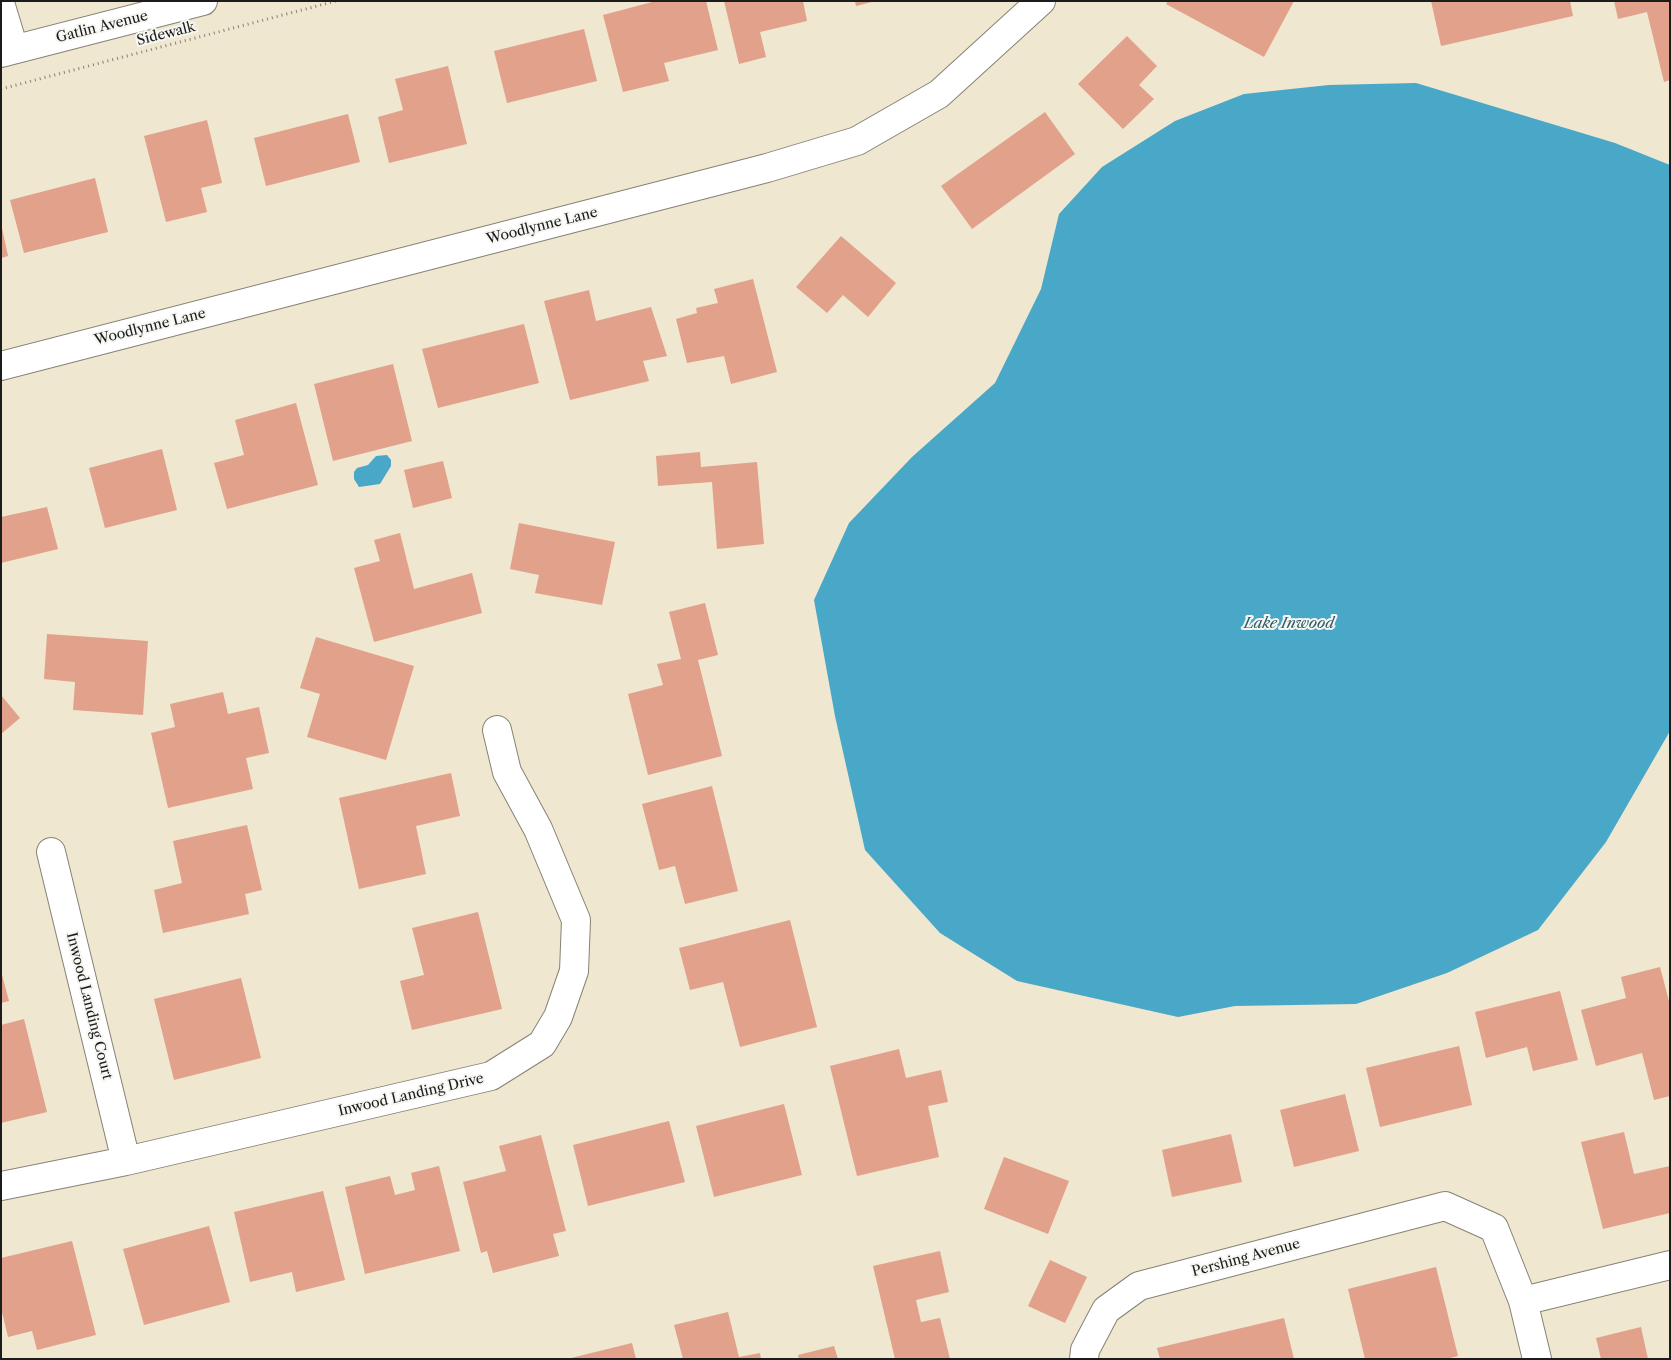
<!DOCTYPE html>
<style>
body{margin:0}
#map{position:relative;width:1671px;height:1360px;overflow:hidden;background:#efe7cf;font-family:"Libre Caslon Text",serif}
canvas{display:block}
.frame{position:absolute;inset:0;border:2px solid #1c1c1c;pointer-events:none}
</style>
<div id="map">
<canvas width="1671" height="1360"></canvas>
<div class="frame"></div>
</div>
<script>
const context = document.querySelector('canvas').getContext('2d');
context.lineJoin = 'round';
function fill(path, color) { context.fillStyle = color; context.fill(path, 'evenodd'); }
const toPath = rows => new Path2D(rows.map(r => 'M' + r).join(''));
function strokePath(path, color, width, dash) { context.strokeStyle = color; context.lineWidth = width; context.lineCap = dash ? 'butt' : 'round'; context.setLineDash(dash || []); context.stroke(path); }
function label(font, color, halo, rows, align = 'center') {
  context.font = font + ' "Libre Caslon Text",serif'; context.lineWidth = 4; context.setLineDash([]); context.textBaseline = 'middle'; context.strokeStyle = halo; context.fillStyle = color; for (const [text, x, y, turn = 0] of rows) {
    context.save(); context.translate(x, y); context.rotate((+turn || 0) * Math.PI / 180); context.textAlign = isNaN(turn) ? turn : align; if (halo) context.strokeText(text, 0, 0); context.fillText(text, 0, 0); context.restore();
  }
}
fill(toPath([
 [1416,83,1615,143,1670,165,1670,731,1606,842,1538,930,1447,973,1356,1004,1235,1006,1178,1017,1017,981,940,933,865,850,835,716,814,600,849,523,912,457,995,383,1041,289,1059,214,1102,167,1175,121,1244,94,1329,85],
 [387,455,391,460,391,466,380,484,359,487,354,479,354,472,357,468,368,465,376,456]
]), '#49a7c7');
fill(toPath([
 [656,1,706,1,718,50,664,63,669,81,623,92,603,15],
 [724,1,803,1,807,21,760,32,766,57,739,64],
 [855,1,872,1,872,2,856,6],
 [1168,1,1294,1,1264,57,1166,4],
 [1431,1,1570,1,1573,16,1441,46],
 [1614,1,1670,1,1670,80,1664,82,1647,12,1618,19],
 [584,29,597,81,507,103,494,51],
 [1127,36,1157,66,1139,85,1154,99,1123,129,1078,84],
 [448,66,467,144,389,163,378,117,403,110,395,79],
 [1045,112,1075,154,972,229,941,186],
 [348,114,360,162,266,186,254,138],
 [207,120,222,183,201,188,207,212,166,222,144,136],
 [95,178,108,232,24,253,10,200],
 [2,228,8,256,1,258,1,229],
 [841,236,896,283,868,317,843,295,827,313,796,287],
 [753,279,777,372,731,384,724,356,687,363,676,319,697,313,696,308,718,303,714,289],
 [589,290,596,321,651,307,667,356,643,361,649,381,570,400,544,301],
 [524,324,539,383,438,408,422,349],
 [393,364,412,441,333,461,314,384],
 [296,403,318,485,227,509,214,463,244,455,235,420],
 [162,449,177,510,105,528,89,468],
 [700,452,701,467,757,462,764,544,717,549,712,482,658,486,656,456],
 [443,461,452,498,413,508,404,470],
 [47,507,58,549,1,563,1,517],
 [519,523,615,542,602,605,535,593,539,575,510,569],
 [400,533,414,589,472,573,482,613,374,642,354,568,380,561,374,540],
 [705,603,718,655,698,660,722,756,648,775,628,694,663,685,657,664,681,659,669,612],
 [47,634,148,641,143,715,73,710,75,682,44,679],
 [316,637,414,666,386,760,307,737,320,694,300,688],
 [223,692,228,714,259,707,269,753,246,758,253,789,168,808,151,733,175,727,170,704],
 [1,695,20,718,1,734],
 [451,773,460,816,416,826,426,874,359,889,339,798],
 [712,786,738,891,685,904,675,866,659,870,642,804],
 [247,825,262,890,245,894,249,914,163,933,154,890,182,883,173,841],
 [478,912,502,1009,412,1030,400,981,424,975,412,928],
 [790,920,817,1027,740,1047,723,982,690,990,679,948],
 [1660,967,1670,1005,1670,1096,1654,1100,1642,1053,1596,1066,1581,1010,1626,998,1621,977],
 [1,971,9,1001,1,1003],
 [241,978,261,1058,174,1080,154,999],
 [1560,991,1578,1060,1533,1071,1527,1047,1486,1058,1475,1012],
 [24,1019,47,1112,1,1123,1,1025],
 [1459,1046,1472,1105,1380,1127,1366,1068],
 [899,1049,906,1078,941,1070,948,1102,928,1106,939,1157,857,1176,830,1066],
 [1345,1094,1359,1151,1294,1167,1280,1110],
 [784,1104,802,1175,714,1197,696,1126],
 [669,1121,685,1182,588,1206,573,1145],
 [1624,1132,1634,1174,1670,1166,1670,1213,1603,1229,1581,1142],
 [1231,1134,1242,1182,1172,1197,1162,1150],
 [541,1135,566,1231,553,1234,559,1256,493,1273,487,1251,481,1253,463,1182,506,1171,499,1146],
 [1004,1157,1069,1181,1048,1234,984,1209],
 [439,1166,460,1251,365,1274,345,1187,390,1176,395,1195,415,1190,411,1173],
 [323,1191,345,1280,296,1292,292,1272,250,1282,234,1212],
 [209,1226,230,1302,144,1325,123,1249],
 [72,1241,96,1335,37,1350,32,1331,8,1337,1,1308,1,1258],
 [940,1251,949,1292,916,1300,921,1322,940,1318,950,1359,895,1359,873,1266],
 [1050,1260,1087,1277,1065,1323,1028,1306],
 [1436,1267,1458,1356,1446,1359,1365,1359,1348,1289],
 [728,1312,739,1357,760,1353,761,1359,683,1359,674,1325],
 [1284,1318,1294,1359,1160,1359,1157,1348],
 [1641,1327,1648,1359,1601,1359,1596,1338],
 [632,1343,636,1359,571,1359,571,1358],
 [834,1346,838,1359,799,1359,798,1355]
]), '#e1a18a');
const minor = toPath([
 [1,6,14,49],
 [1,53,203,1],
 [1,366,767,168,857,141,939,94,1041,1],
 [51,852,126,1161],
 [1,1186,126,1161,491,1076,542,1044,558,1017,574,971,576,920,538,829,507,772,497,730],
 [1523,1301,1670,1265],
 [1084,1359,1085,1350,1106,1310,1139,1286,1445,1206,1494,1228,1523,1301,1537,1359]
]);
strokePath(minor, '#868276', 30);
strokePath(toPath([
 [1,89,336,1]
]), '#868276', 3, [1, 4]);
strokePath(minor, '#fff', 28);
label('14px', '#1c1c1c', '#f6f6f2', [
 ["Gatlin Avenue",102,27,-14],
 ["Sidewalk",166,34,-14],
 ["Woodlynne Lane",542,226,-14],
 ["Woodlynne Lane",150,327,-14],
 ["Inwood Landing Court",89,1006,76],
 ["Inwood Landing Drive",411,1095,-13],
 ["Pershing Avenue",1246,1258,-15]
]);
label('italic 15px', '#305b69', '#f6f6f2', [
 ["Lake Inwood",1289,624]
]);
</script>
